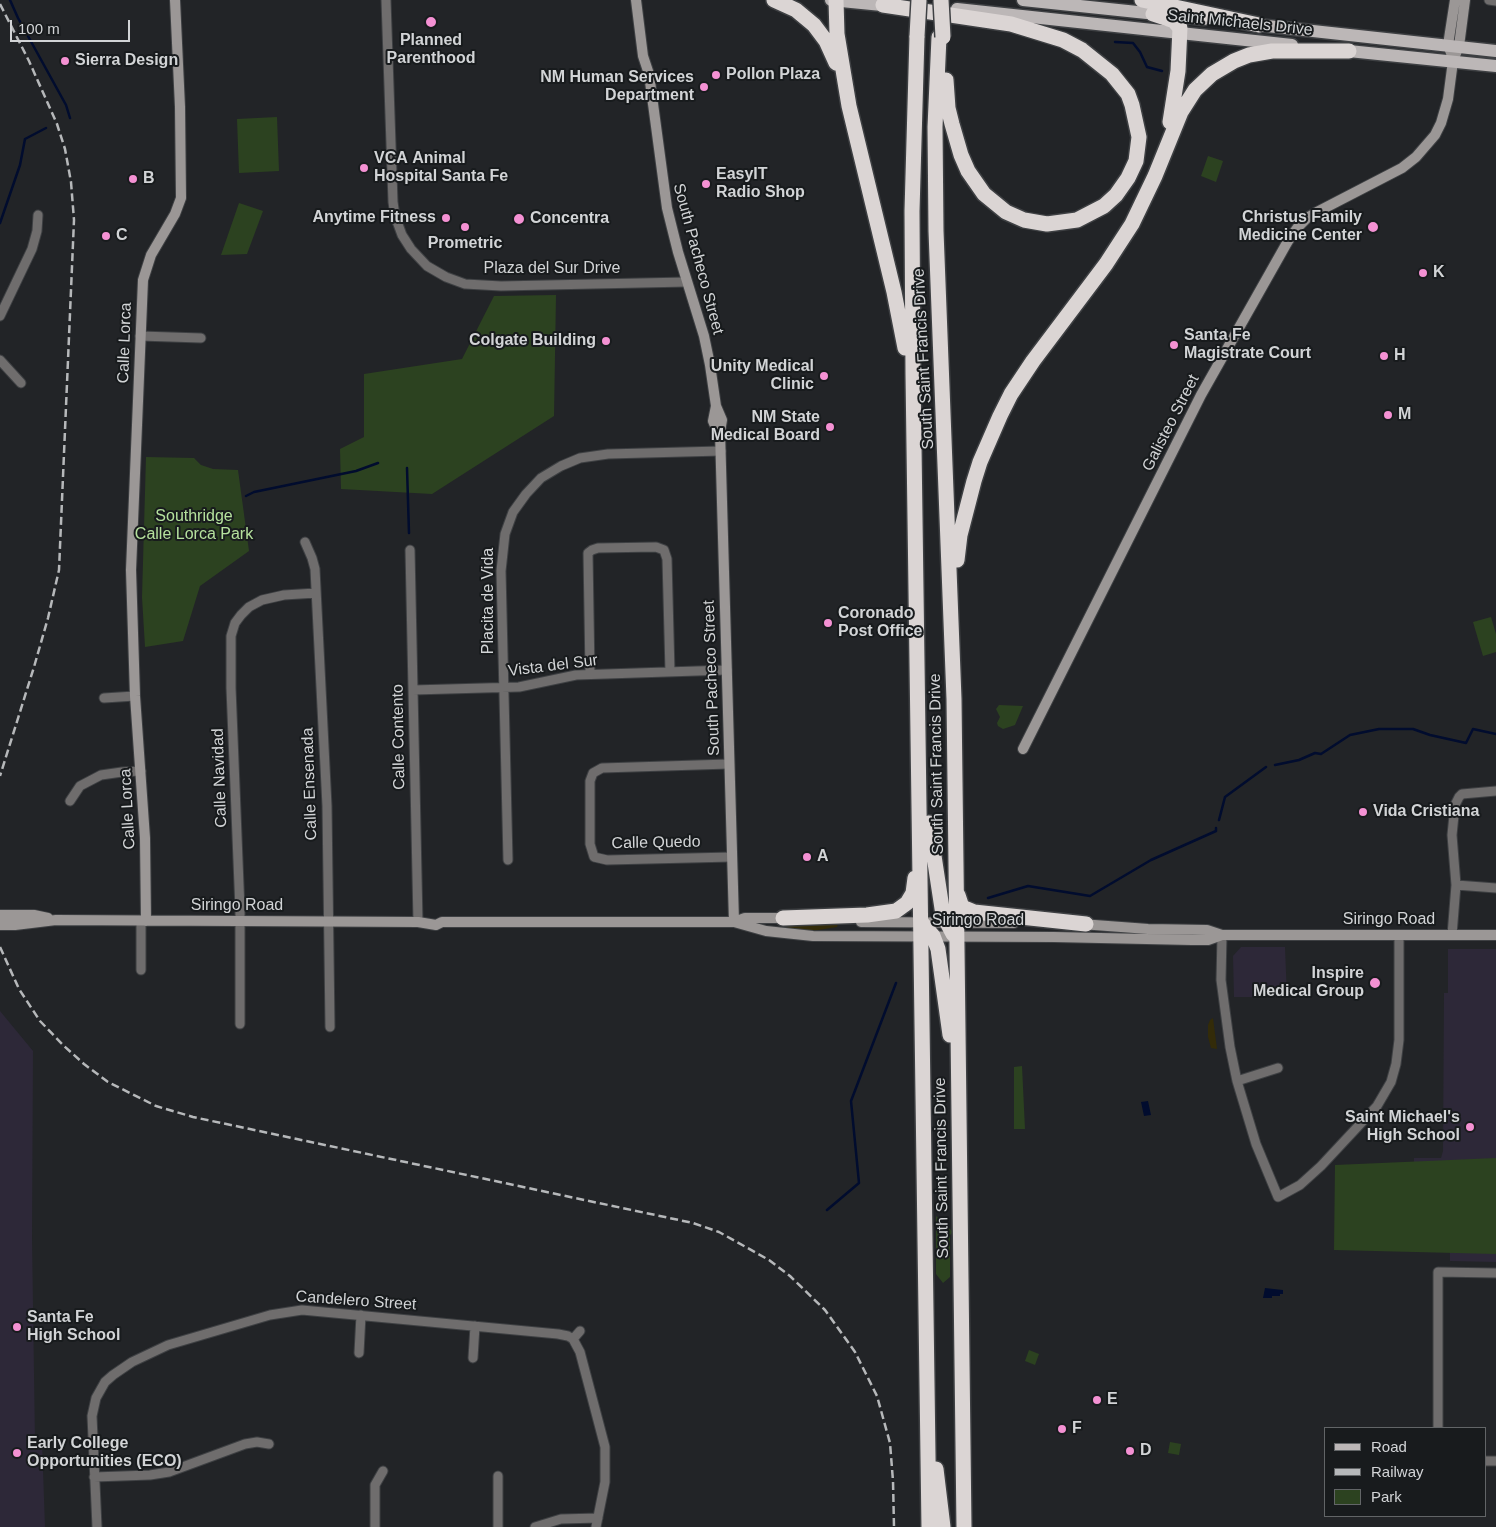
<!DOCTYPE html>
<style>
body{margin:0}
#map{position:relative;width:1496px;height:1527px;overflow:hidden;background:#222427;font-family:Helvetica,sans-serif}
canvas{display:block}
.legend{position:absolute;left:1324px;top:1427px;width:162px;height:90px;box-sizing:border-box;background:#181b1d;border:1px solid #626567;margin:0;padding:6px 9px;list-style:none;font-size:15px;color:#d2d4d6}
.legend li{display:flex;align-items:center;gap:10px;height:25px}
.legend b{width:25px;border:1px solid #626567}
.scale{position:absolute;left:10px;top:20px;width:120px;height:22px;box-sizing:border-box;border:2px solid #d2d4d6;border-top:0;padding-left:6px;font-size:15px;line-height:18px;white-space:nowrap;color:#d2d4d6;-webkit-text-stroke:4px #181b1d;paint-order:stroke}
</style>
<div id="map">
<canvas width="1496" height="1527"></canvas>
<ul class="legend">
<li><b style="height:6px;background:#bcb7b7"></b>Road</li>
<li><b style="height:6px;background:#b6b8ba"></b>Railway</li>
<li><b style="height:14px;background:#2c4220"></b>Park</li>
</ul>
<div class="scale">100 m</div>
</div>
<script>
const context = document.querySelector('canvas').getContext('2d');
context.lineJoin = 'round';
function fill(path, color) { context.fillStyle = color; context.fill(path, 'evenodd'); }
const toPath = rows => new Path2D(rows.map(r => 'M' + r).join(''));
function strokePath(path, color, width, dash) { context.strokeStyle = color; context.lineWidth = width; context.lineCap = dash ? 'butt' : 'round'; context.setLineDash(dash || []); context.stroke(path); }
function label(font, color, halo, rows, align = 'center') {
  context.font = font + ' Helvetica,sans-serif'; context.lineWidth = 4; context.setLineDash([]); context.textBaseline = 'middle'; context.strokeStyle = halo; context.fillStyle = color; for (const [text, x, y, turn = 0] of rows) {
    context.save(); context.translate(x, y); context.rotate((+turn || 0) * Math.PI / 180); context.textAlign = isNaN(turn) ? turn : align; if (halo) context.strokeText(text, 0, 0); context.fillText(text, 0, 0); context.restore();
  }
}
fill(toPath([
 [1241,947,1285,947,1287,997,1234,997,1233,956],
 [1448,949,1496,949,1496,1262,1450,1261,1450,1246,1414,1165,1414,1158,1441,1158,1443,1151,1444,993,1448,993],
 [0,1011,33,1051,32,1238,35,1441,42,1441,45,1527,0,1527]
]), '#2d2838');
fill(toPath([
 [277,117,279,171,239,173,237,119],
 [1208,156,1223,161,1216,182,1201,176],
 [239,203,263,211,247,254,221,255],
 [556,295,554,416,432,494,341,489,340,449,364,437,364,374,462,359,494,296],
 [146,457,194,458,201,465,213,469,238,470,249,551,200,586,183,641,145,647,142,597],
 [1491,617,1496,634,1496,652,1483,656,1473,622],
 [999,705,1023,706,1015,725,1003,729,998,726,997,723,1000,717,996,709],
 [1022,1066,1025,1129,1014,1129,1014,1067],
 [1496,1158,1496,1254,1334,1250,1335,1165],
 [936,1216,953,1232,950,1235,950,1277,943,1283,936,1274],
 [1029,1350,1039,1354,1035,1365,1025,1361],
 [1170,1442,1181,1444,1179,1455,1168,1453]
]), '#2c4220');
fill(toPath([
 [781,924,838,924,837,927,812,931,792,929,780,926],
 [1213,1018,1217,1049,1211,1048,1208,1037,1208,1025,1210,1020]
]), '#332b09');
fill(toPath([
 [1148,1101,1151,1115,1144,1116,1141,1102],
 [1265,1288,1283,1290,1283,1294,1280,1294,1280,1296,1272,1296,1272,1298,1263,1298]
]), '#010c2e');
strokePath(toPath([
 [10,0,18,18,66,105,70,118],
 [1115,42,1133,43,1140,52,1147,67,1162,71],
 [0,223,20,165,25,139,46,128],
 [407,468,409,533],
 [246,496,254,492,356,471,378,463],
 [1275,765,1299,760,1315,753,1321,754,1350,735,1379,729,1413,729,1430,735,1466,743,1473,729,1496,734],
 [1219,820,1225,797,1266,767],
 [988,898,1028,886,1090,896,1151,860,1216,831,1216,828],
 [827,1210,859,1183,851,1101,896,983]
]), '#010c2e', 2.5);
const street = toPath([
 [386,0,393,202,395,216,402,235,411,249,427,266,446,277,465,284,501,286,687,282],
 [1489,0,1496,1],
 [0,316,32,249,37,231,38,215],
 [140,336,201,338],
 [0,360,21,383],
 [305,542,312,558,315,569,327,806,330,1027],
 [410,550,418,922],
 [590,674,588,553,592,550,598,548,656,547,664,550,667,559,670,672],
 [413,690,519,687,576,675,727,670],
 [104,698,135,696],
 [729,764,602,768,593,773,590,781,590,844,594,857,607,860,732,857],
 [70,801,80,786,101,775,122,772,141,771],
 [508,860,501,571,505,534,513,512,526,494,541,478,561,466,580,458,608,454,721,451],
 [1456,885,1496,888],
 [141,921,141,970],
 [1222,935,1221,980,1230,1047,1237,1081,1256,1144,1278,1197,1300,1185,1321,1166,1377,1106,1391,1082,1396,1064,1399,1040,1399,935],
 [1452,935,1456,885,1452,835,1455,805,1459,797,1462,794,1496,791],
 [240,1024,240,910,231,688,231,636,235,623,241,615,249,607,262,600,284,595,316,593],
 [1237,1081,1278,1068],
 [573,1339,580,1331],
 [359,1353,361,1315],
 [473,1358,475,1326],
 [1438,1428,1438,1272,1496,1273],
 [1485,1461,1496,1461],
 [498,1476,498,1527],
 [94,1477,150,1475,169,1472,245,1444,257,1442,269,1444],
 [97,1527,92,1416,96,1398,105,1382,113,1375,132,1362,168,1345,270,1315,302,1310,558,1334,568,1336,573,1339,580,1352,605,1447,605,1482,596,1527],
 [375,1527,375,1485,383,1471],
 [535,1527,561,1519,598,1518]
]);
const secondary = toPath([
 [636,0,643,56,649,74,667,208,678,252,704,336,710,365,716,406,722,420,720,432,734,922],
 [1451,53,1448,45,1455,0],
 [716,406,713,421,716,428,720,432],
 [1023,749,1201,395,1288,241,1298,227,1307,218,1317,212,1402,168,1416,157,1435,135,1441,123,1448,99,1453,61,1459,46,1465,0],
 [0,915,34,915,48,918],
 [146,921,145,838,135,696,131,570,143,280,151,255,175,214,181,198,180,107,175,0],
 [734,922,745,918,789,918],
 [861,922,1014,923],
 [1081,924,1148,929,1207,930,1222,935,1496,935],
 [0,925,15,925,56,920,418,922,436,925,442,922,734,922,766,931,813,936,1054,937,1192,940,1208,940,1222,935]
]);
const primary = toPath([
 [831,0,892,6],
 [1023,0,1204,19],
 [957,9,1292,45],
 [1249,24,1496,51],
 [1339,50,1496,66]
]);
const highway = toPath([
 [774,0,796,10,814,25,826,41,836,63],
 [836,0,837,34,849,106,894,292,905,348],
 [1142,0,1259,25],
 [883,5,1011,24,1063,40,1082,50,1112,74,1128,94,1132,105,1139,137,1136,161,1128,178,1116,195,1104,206,1077,220,1047,224,1024,220,1006,212,984,194,968,171,961,155,952,124,948,108,946,80],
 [1153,14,1174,21,1180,28,1178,71,1170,122],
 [917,36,912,211,913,374,929,1527],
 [939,37,935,127,936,231,954,699,964,1527],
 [957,560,960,535,974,481,980,462,1000,416,1011,394,1033,361,1106,264,1132,224,1155,176,1181,112,1195,90,1212,74,1234,61,1249,55,1272,51,1349,51],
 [929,823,943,915,953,934,956,936],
 [958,895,962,907,974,912,1086,924],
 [783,918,867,915,896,911,907,903,913,893,915,878],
 [921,922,933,936,938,949,950,1035],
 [936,1469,943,1527]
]);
strokePath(street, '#3e4043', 11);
strokePath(secondary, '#3e4043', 12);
strokePath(primary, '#3e4043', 15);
strokePath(highway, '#3e4043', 18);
strokePath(street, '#6f6d6d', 9);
strokePath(secondary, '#9b9796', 10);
strokePath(primary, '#bcb7b7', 12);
strokePath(highway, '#dbd5d4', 15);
strokePath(toPath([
 [0,4,29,61,57,124,65,149,71,182,74,220,59,570,48,618,34,667,0,776],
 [0,947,19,989,40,1021,64,1046,84,1064,108,1082,156,1106,193,1117,693,1223,719,1232,769,1260,790,1276,825,1310,855,1352,877,1396,890,1443,893,1481,894,1527]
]), '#b6b8ba', 2.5, [8, 4]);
const highwayBridge = toPath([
 [941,0,943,37],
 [917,36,919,0]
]);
strokePath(highwayBridge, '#3e4043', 18, []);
strokePath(highwayBridge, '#dbd5d4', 15);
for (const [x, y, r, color] of [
 [431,22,6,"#f491d3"],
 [65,61,5,"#f491d3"],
 [716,75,5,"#f491d3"],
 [704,87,5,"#f491d3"],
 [364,168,5,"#f491d3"],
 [133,179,5,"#f491d3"],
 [706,184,5,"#f491d3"],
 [446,218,5,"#f491d3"],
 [519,219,6,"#f491d3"],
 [465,227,5,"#f491d3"],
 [1373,227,6,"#f491d3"],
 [106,236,5,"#f491d3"],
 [1423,273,5,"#f491d3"],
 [606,341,5,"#f491d3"],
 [1174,345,5,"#f491d3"],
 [1384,356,5,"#f491d3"],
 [824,376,5,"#f491d3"],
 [1388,415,5,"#f491d3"],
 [830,427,5,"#f491d3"],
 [828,623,5,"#f491d3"],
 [1363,812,5,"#f491d3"],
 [807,857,5,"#f491d3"],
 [1375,983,6,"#f491d3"],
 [1470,1127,5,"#f491d3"],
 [17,1327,5,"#f491d3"],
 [1097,1400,5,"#f491d3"],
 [1062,1429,5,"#f491d3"],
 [1130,1451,5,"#f491d3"],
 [17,1453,5,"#f491d3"]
]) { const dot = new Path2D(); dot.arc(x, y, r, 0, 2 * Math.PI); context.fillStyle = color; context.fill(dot); strokePath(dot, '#181b1d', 2); }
label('16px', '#d2d4d6', '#181b1d', [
 ["Saint Michaels Drive",1240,23,6],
 ["South Pacheco Street",698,259,75],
 ["Plaza del Sur Drive",552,269],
 ["Calle Lorca",125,343,-88],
 ["South Saint Francis Drive",924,359,-93],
 ["Galisteo Street",1171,423,-63],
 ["Placita de Vida",489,601,-90],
 ["Vista del Sur",553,666,-7],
 ["South Pacheco Street",712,678,-92],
 ["Calle Contento",399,737,-91],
 ["South Saint Francis Drive",937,764,-91],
 ["Calle Navidad",220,778,-92],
 ["Calle Ensenada",310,784,-92],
 ["Calle Lorca",128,809,-93],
 ["Calle Quedo",656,843,-1],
 ["Siringo Road",237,906],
 ["Siringo Road",1389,920],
 ["Siringo Road",978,921],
 ["South Saint Francis Drive",942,1168,-91],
 ["Candelero Street",356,1301,4]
]);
label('bold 16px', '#d2d4d6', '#181b1d', [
 ["Planned",431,41,"center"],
 ["Parenthood",431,59,"center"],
 ["Sierra Design",75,61],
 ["Pollon Plaza",726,75],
 ["NM Human Services",694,78,"right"],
 ["Department",694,96,"right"],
 ["VCA Animal",374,159],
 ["Hospital Santa Fe",374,177],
 ["EasyIT",716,175],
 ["Radio Shop",716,193],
 ["B",143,179],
 ["Anytime Fitness",436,218,"right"],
 ["Christus Family",1362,218,"right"],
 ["Medicine Center",1362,236,"right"],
 ["Concentra",530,219],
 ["C",116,236],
 ["Prometric",465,244,"center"],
 ["K",1433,273],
 ["Santa Fe",1184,336],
 ["Magistrate Court",1184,354],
 ["Colgate Building",596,341,"right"],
 ["H",1394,356],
 ["Unity Medical",814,367,"right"],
 ["Clinic",814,385,"right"],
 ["M",1398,415],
 ["NM State",820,418,"right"],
 ["Medical Board",820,436,"right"],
 ["Coronado",838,614],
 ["Post Office",838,632],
 ["Vida Cristiana",1373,812],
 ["A",817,857],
 ["Inspire",1364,974,"right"],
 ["Medical Group",1364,992,"right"],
 ["Saint Michael's",1460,1118,"right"],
 ["High School",1460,1136,"right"],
 ["Santa Fe",27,1318],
 ["High School",27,1336],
 ["E",1107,1400],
 ["F",1072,1429],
 ["Early College",27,1444],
 ["Opportunities (ECO)",27,1462],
 ["D",1140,1451]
], 'left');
label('16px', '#b5e19d', '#181b1d', [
 ["Southridge",194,517],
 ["Calle Lorca Park",194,535]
]);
</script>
